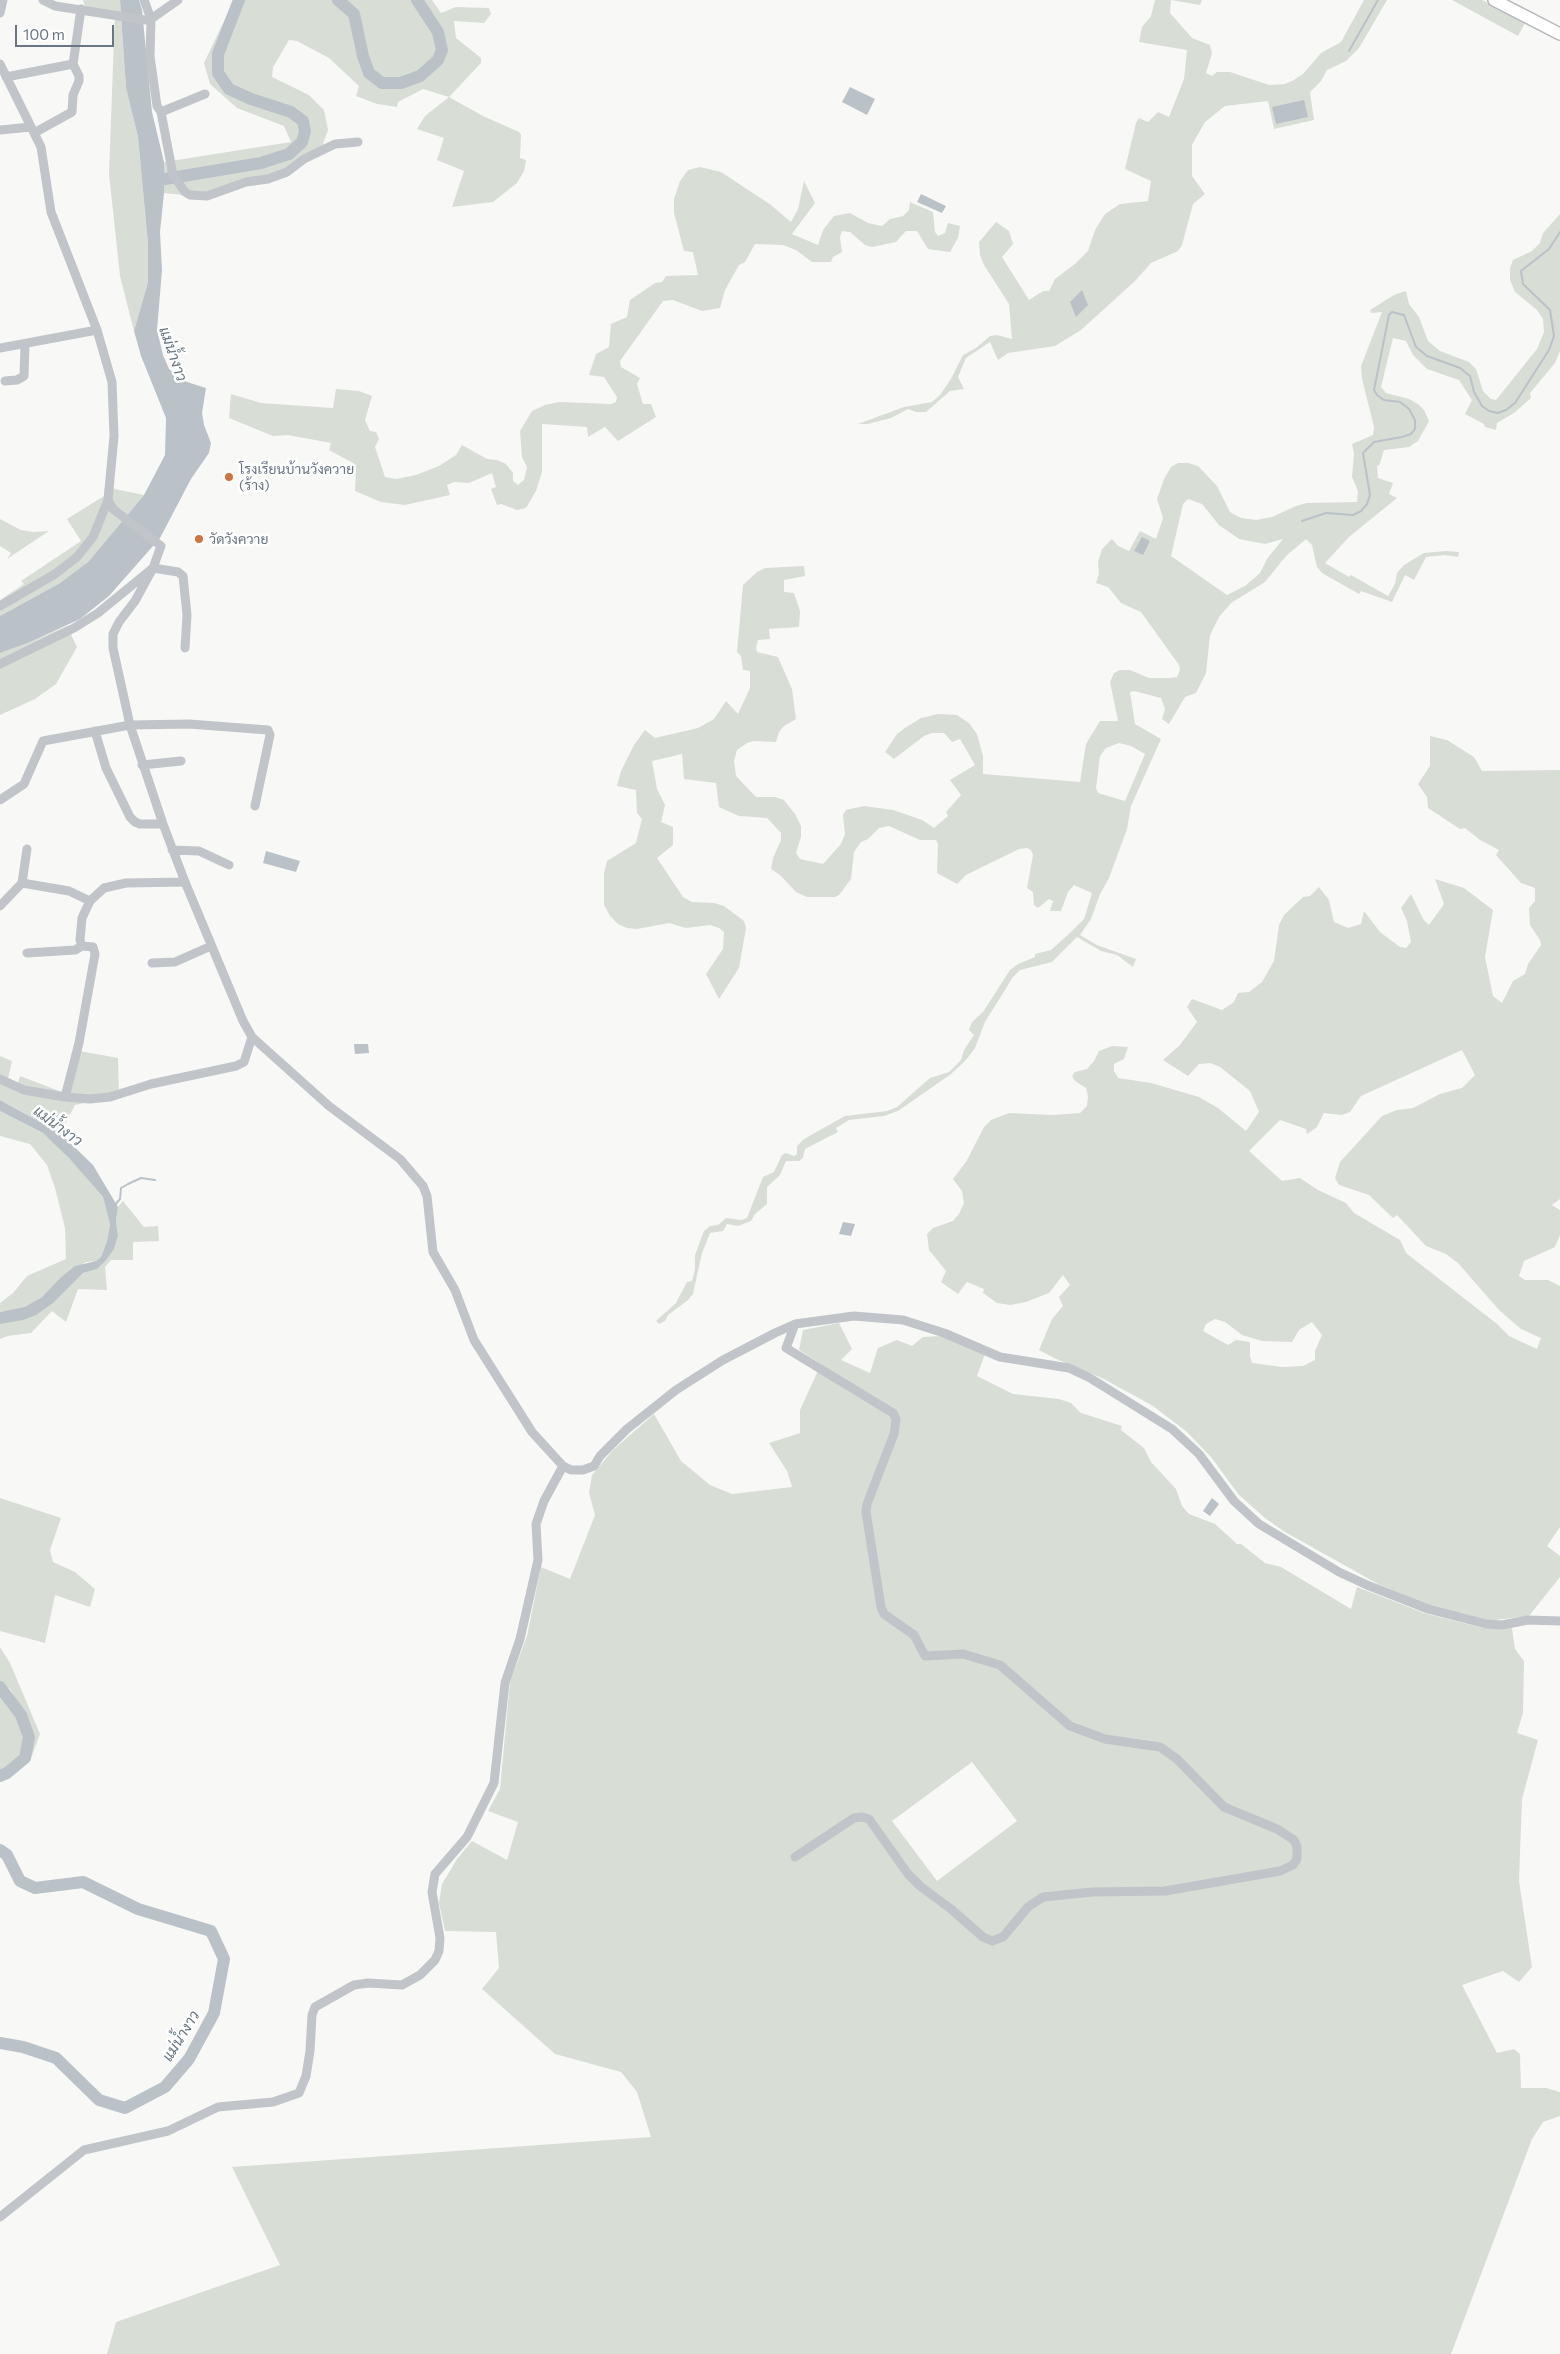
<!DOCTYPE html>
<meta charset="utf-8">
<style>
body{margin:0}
#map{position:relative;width:1560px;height:2354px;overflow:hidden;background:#f8f9f7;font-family:Commissioner,sans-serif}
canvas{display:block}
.scale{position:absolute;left:15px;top:25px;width:99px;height:22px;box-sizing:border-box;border:2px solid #6b7685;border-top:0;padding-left:6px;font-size:15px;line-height:18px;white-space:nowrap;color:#6b7685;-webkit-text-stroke:4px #fff;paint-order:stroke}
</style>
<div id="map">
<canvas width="1560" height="2354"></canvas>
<div class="scale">100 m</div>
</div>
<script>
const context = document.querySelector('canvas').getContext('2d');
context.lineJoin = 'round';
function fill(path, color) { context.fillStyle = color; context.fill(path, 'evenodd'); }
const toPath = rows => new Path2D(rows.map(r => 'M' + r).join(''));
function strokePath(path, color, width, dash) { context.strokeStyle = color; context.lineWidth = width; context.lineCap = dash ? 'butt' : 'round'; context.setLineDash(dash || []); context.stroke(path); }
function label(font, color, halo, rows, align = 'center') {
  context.font = font + ' Commissioner,Sarabun,sans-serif'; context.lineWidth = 5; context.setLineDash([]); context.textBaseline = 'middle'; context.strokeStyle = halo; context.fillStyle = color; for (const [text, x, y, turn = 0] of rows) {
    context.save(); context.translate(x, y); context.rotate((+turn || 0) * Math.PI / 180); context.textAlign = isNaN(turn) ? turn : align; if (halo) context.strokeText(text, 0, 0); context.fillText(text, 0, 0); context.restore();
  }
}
fill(toPath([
 [83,0,120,0,126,88,138,137,148,244,148,282,134,331,120,276,109,174,115,11,85,7],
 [234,0,432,0,441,13,456,7,489,8,491,14,484,23,454,21,456,38,481,58,481,63,449,97,483,116,519,132,521,135,520,158,526,160,524,171,517,183,493,202,452,207,464,171,437,160,444,138,417,129,425,116,449,97,423,89,398,102,397,107,377,104,356,96,359,86,329,58,297,41,289,40,273,67,272,77,309,95,324,110,328,130,323,144,326,152,211,198,164,193,164,162,291,142,284,126,237,108,210,84,204,63],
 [1155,0,1202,0,1200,5,1171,0,1170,13,1192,38,1210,45,1212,53,1206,73,1212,76,1217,72,1230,72,1269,85,1285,84,1294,80,1304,73,1321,53,1341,42,1364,0,1387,0,1359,48,1346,61,1327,70,1321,81,1310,92,1314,120,1274,129,1268,101,1225,106,1205,122,1192,145,1192,176,1205,194,1193,204,1182,245,1178,251,1151,263,1135,281,1081,330,1055,346,1008,353,998,360,990,342,966,358,958,377,964,389,950,391,926,412,916,412,908,409,891,418,868,424,858,424,904,407,932,402,940,395,951,379,963,355,976,348,990,336,997,335,1012,339,1009,304,984,265,980,255,979,242,996,222,1009,231,1013,244,1002,257,1029,300,1043,291,1049,291,1055,279,1076,263,1088,251,1095,230,1105,214,1120,204,1148,201,1151,181,1125,169,1136,123,1139,118,1148,122,1158,112,1169,117,1184,79,1187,50,1139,42,1142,27,1151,16],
 [1452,0,1482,0,1525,23,1518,36],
 [700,167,721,172,771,205,791,222,798,209,804,181,815,203,792,234,818,245,823,230,834,216,850,213,868,223,882,226,890,219,903,216,909,210,910,202,933,212,935,232,938,236,945,233,948,223,960,226,958,238,950,252,928,249,917,231,906,231,896,242,872,247,865,245,850,232,842,231,840,237,842,252,833,257,831,262,812,262,796,250,783,245,755,244,745,262,739,265,725,290,720,308,702,311,673,300,663,301,620,361,621,367,640,378,637,384,643,404,651,404,656,417,618,441,605,427,588,437,587,427,542,424,542,472,536,491,526,508,517,510,501,504,497,505,491,489,496,487,492,473,469,483,454,482,447,485,450,495,405,505,381,502,355,491,356,469,353,463,329,450,331,443,288,435,273,436,229,418,231,394,261,403,333,408,336,389,359,391,372,396,365,420,370,431,376,432,379,439,375,447,385,477,396,479,416,475,439,466,456,455,462,445,487,459,497,460,506,464,513,473,513,481,518,485,524,480,527,467,522,457,520,431,532,411,545,405,559,402,611,404,616,402,617,397,604,377,589,375,596,354,609,347,611,324,627,317,630,300,655,283,662,282,666,276,698,275,693,252,684,251,674,213,674,199,680,181,688,170],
 [1560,214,1560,351,1555,363,1530,393,1531,398,1514,413,1497,423,1496,430,1485,427,1484,424,1465,414,1472,400,1459,380,1427,369,1413,355,1406,341,1393,338,1381,387,1386,393,1409,399,1418,404,1424,410,1429,421,1418,441,1409,447,1384,450,1379,466,1377,465,1378,478,1393,483,1389,494,1397,498,1349,537,1325,563,1349,577,1351,575,1388,596,1395,584,1397,573,1404,565,1424,553,1446,551,1459,552,1458,557,1445,555,1426,557,1414,580,1405,575,1392,602,1361,591,1359,594,1322,573,1317,567,1312,545,1306,539,1286,556,1265,582,1231,603,1219,617,1210,635,1206,673,1196,693,1185,697,1169,724,1162,719,1165,709,1161,698,1134,691,1130,692,1135,724,1161,739,1131,806,1127,829,1109,878,1100,894,1091,919,1080,935,1097,945,1136,959,1133,967,1117,955,1101,951,1077,937,1052,962,1020,970,1013,977,985,1022,975,1048,966,1060,951,1074,898,1111,884,1116,849,1120,836,1128,838,1132,805,1149,803,1158,799,1161,786,1161,780,1175,767,1187,767,1204,755,1214,751,1221,738,1226,727,1224,723,1231,710,1233,702,1253,693,1294,688,1300,668,1315,665,1321,659,1324,656,1321,676,1303,687,1282,692,1281,695,1269,695,1255,704,1231,710,1226,718,1225,726,1218,741,1220,747,1218,763,1177,774,1172,782,1155,786,1153,794,1156,797,1154,797,1146,804,1139,845,1116,887,1111,897,1107,930,1078,949,1072,961,1060,964,1050,974,1035,969,1030,972,1022,983,1012,1010,970,1018,964,1035,957,1035,954,1051,950,1070,933,1084,919,1092,893,1074,885,1068,892,1061,911,1050,911,1053,901,1049,899,1038,908,1034,905,1033,892,1027,888,1033,855,1031,850,1027,848,1019,849,966,875,957,884,937,873,938,844,936,840,920,840,889,826,879,828,868,839,861,842,854,852,851,879,839,895,835,897,807,897,796,892,780,875,771,869,773,858,781,840,781,833,767,818,739,816,719,807,716,783,684,779,682,754,652,761,657,789,665,805,661,822,673,827,673,845,657,858,683,897,692,902,714,903,724,906,744,921,746,928,739,968,719,999,706,974,723,949,724,932,719,928,710,925,686,928,669,923,637,929,627,928,618,924,610,916,604,905,604,873,607,861,636,843,642,819,637,813,636,790,617,786,621,771,634,745,645,730,655,738,698,728,714,719,726,701,738,714,750,688,750,671,743,670,741,656,737,652,743,585,757,572,765,568,804,566,805,576,784,580,784,592,794,593,800,611,799,627,769,629,770,639,758,640,756,648,757,652,778,657,792,689,796,719,784,726,779,732,776,742,753,741,747,743,737,750,734,761,736,776,756,797,775,797,784,800,795,814,801,826,801,837,796,853,800,859,823,864,841,844,845,834,843,815,846,810,864,806,893,810,922,820,934,828,948,816,946,812,961,795,950,780,975,765,960,739,952,742,944,733,932,733,924,736,894,759,885,752,897,734,905,728,921,718,938,714,957,715,969,723,977,734,983,756,983,774,1080,782,1086,744,1100,721,1118,721,1110,682,1114,673,1120,670,1130,670,1149,678,1170,678,1177,677,1180,670,1179,665,1141,612,1121,603,1108,587,1096,583,1099,574,1098,562,1102,549,1112,539,1118,546,1129,551,1140,531,1156,539,1163,518,1157,499,1164,479,1171,467,1178,463,1188,463,1198,466,1217,486,1230,512,1241,518,1256,520,1272,517,1296,506,1307,503,1357,502,1358,491,1352,477,1354,454,1352,444,1373,435,1374,427,1362,379,1361,366,1382,312,1371,313,1370,310,1394,295,1406,291,1409,304,1419,317,1428,341,1440,351,1469,362,1476,369,1483,391,1491,399,1496,400,1537,349,1544,332,1543,319,1537,310,1515,292,1510,280,1510,268,1513,260,1532,251,1540,243,1543,233],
 [1188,499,1202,504,1219,525,1239,539,1265,544,1283,539,1267,559,1260,573,1245,586,1227,595,1171,556,1183,504],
 [1119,743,1131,746,1145,754,1125,801,1098,793,1096,788,1100,756,1106,748],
 [105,487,144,495,89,561,60,583,0,616,0,600,24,584,21,581,81,541,67,519,104,496],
 [0,519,21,530,33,532,49,531,7,559,11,553,0,546],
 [67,626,77,647,56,684,35,699,0,715,0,653,28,643],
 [1430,736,1447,740,1474,757,1482,771,1560,770,1560,1199,1552,1205,1560,1210,1560,1235,1555,1247,1524,1261,1519,1276,1525,1280,1548,1280,1560,1286,1560,1527,1547,1546,1560,1556,1560,1577,1529,1616,1486,1621,1428,1605,1378,1584,1285,1532,1265,1518,1239,1495,1211,1457,1187,1432,1153,1406,1104,1379,1054,1358,1039,1350,1052,1319,1063,1306,1059,1297,1070,1285,1063,1275,1049,1293,1026,1302,1010,1305,997,1303,983,1293,984,1289,967,1282,958,1294,941,1282,946,1271,929,1250,927,1234,933,1228,953,1221,959,1214,964,1203,962,1191,953,1179,966,1162,984,1127,991,1120,1009,1113,1053,1115,1080,1113,1087,1106,1088,1097,1086,1088,1075,1081,1072,1076,1075,1072,1087,1069,1094,1061,1099,1051,1112,1046,1128,1047,1124,1059,1114,1064,1114,1071,1118,1078,1151,1083,1199,1097,1218,1108,1246,1131,1259,1112,1250,1091,1220,1067,1210,1063,1199,1064,1188,1076,1163,1060,1180,1045,1197,1022,1187,1007,1192,999,1222,1010,1234,1002,1238,993,1249,992,1262,982,1274,961,1279,925,1284,915,1303,897,1310,896,1319,887,1329,900,1334,922,1348,928,1361,924,1364,911,1380,932,1400,947,1406,948,1411,942,1407,921,1401,908,1411,894,1423,919,1429,925,1444,904,1435,879,1464,888,1493,910,1485,957,1493,996,1502,1003,1513,981,1525,974,1528,964,1541,945,1540,940,1530,925,1529,908,1535,901,1535,888,1521,883,1496,855,1499,850,1480,840,1465,828,1460,829,1428,808,1427,797,1418,784,1430,766],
 [1462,1050,1475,1075,1462,1088,1440,1094,1413,1108,1397,1110,1382,1116,1340,1162,1335,1178,1339,1185,1369,1195,1393,1218,1397,1215,1426,1246,1446,1254,1458,1263,1499,1310,1521,1329,1541,1338,1537,1349,1509,1336,1497,1324,1406,1253,1400,1240,1354,1213,1346,1203,1318,1190,1300,1178,1282,1181,1249,1151,1280,1120,1306,1129,1307,1134,1317,1127,1324,1113,1342,1115,1350,1112,1361,1096],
 [1215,1319,1225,1322,1242,1335,1262,1341,1292,1342,1299,1330,1312,1322,1322,1335,1315,1351,1315,1360,1303,1366,1282,1367,1252,1363,1250,1356,1250,1342,1236,1340,1228,1345,1203,1331,1206,1324],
 [74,1050,118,1058,119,1096,75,1105,60,1133,0,1100,0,1056,12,1061,8,1079,18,1083,20,1076,62,1092],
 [0,1111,43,1133,59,1146,103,1197,110,1225,107,1241,101,1257,96,1261,86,1262,59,1279,42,1297,25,1308,0,1312,0,1303,13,1293,27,1276,66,1259,65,1228,55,1188,47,1165,30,1144,0,1136],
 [123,1201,144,1227,158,1226,159,1241,133,1242,133,1260,111,1260,105,1267,107,1290,78,1289,66,1322,52,1311,31,1333,8,1336,0,1339,0,1324,74,1280,83,1273,97,1269,114,1249,118,1236,116,1221,118,1207],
 [839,1323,852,1349,841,1360,870,1373,878,1348,897,1340,912,1346,923,1337,940,1336,985,1354,977,1376,1013,1394,1059,1399,1071,1403,1081,1413,1122,1426,1121,1430,1144,1448,1151,1462,1176,1489,1182,1506,1189,1514,1215,1524,1237,1544,1241,1544,1265,1563,1281,1567,1351,1609,1357,1587,1424,1613,1483,1628,1512,1628,1515,1649,1524,1661,1523,1713,1517,1733,1538,1740,1522,1799,1519,1881,1532,1967,1519,1982,1503,1971,1462,1985,1497,2053,1514,2049,1520,2054,1521,2088,1546,2088,1560,2092,1560,2116,1543,2122,1532,2139,1451,2354,107,2354,116,2322,280,2265,232,2167,651,2137,637,2092,621,2072,555,2054,482,1989,499,1968,496,1932,445,1931,439,1903,442,1884,457,1859,472,1841,507,1860,518,1822,488,1811,500,1789,510,1682,527,1636,541,1567,570,1579,595,1515,589,1493,592,1475,613,1450,654,1414,681,1461,710,1485,732,1494,792,1487,787,1471,769,1443,800,1433,800,1410,821,1364,799,1350,803,1330],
 [972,1762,1017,1821,937,1881,892,1821],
 [0,1498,61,1518,50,1550,53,1562,75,1572,95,1589,90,1607,55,1595,45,1643,0,1631],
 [0,1647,10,1663,40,1734,30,1761,32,1737,24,1714,10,1689,0,1681],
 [0,1695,23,1725,25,1733,24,1746,20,1754,8,1769,0,1772]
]), '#d8ddd6');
fill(toPath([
 [120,0,139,0,142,10,152,112,164,162,164,193,160,232,162,270,157,330,163,355,169,369,187,382,206,388,202,413,204,425,211,443,209,453,191,479,160,538,109,596,80,619,28,643,0,653,0,616,60,583,89,561,144,495,165,455,166,418,141,356,134,331,148,282,148,244,138,137,126,88],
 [850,87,875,99,867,115,842,102],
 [1304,100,1308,117,1276,124,1272,107],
 [921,194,946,206,942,213,917,202],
 [1082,290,1088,305,1076,317,1070,302],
 [1142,537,1150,541,1143,555,1134,551],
 [266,851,300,861,296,872,263,863],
 [354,1044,368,1044,369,1053,355,1054],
 [0,1100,60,1133,93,1165,118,1207,116,1221,118,1236,114,1249,106,1260,97,1269,83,1273,53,1303,36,1315,23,1320,0,1324,0,1312,25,1307,42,1297,59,1279,75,1266,96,1261,101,1257,107,1241,110,1225,103,1197,69,1158,43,1133,0,1111],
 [843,1222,855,1224,851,1236,839,1234],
 [1212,1498,1219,1504,1210,1516,1203,1511]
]), '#bac2c8');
strokePath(toPath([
 [1349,51,1378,0],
 [1302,521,1326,513,1353,515,1361,511,1367,504,1370,495,1363,453,1374,442,1402,437,1411,434,1415,429,1415,420,1409,409,1400,402,1384,400,1377,395,1374,390,1389,315,1392,312,1404,315,1416,347,1427,356,1460,368,1470,376,1474,392,1482,406,1489,411,1498,413,1506,410,1515,403,1549,350,1554,336,1550,310,1523,284,1521,271,1549,249,1560,232],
 [114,1206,120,1199,121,1188,128,1184,141,1178,155,1180]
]), '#bac2c8', 2);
strokePath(toPath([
 [338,0,354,14,363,56,369,73,382,83,401,83,420,76,438,60,442,50,438,32,417,0],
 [153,181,261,163,289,154,302,142,305,131,303,121,291,112,251,99,229,89,218,73,218,54,239,0],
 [0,1687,21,1715,29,1737,25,1758,7,1773,0,1776],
 [0,1850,7,1855,20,1881,35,1888,83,1882,138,1909,211,1931,224,1959,214,2013,189,2059,165,2087,125,2108,99,2100,56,2058,23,2047,0,2043]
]), '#bac2c8', 12);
const major = toPath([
 [1494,0,1560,34]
]);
strokePath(major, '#b4b8bc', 14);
strokePath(toPath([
 [43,0,55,6,145,20,151,19,178,0],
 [144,0,151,19,150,56,157,106,161,112,173,175,185,192,190,195,207,196,246,182,268,179,287,172,304,159,335,144,358,142],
 [0,13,3,0],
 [0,64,41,147,51,212,97,330,112,382,114,436,108,500,113,509,161,546,153,568,135,601,119,622,113,634,113,648,130,725,163,824,185,882,243,1021,252,1037,329,1106,400,1159,423,1186,427,1196,433,1252,455,1290,474,1340,532,1432,563,1466,571,1470,583,1470,594,1466,600,1456,627,1429,676,1390,723,1360,775,1333,795,1324,854,1316,903,1320,944,1333,1000,1357,1069,1368,1090,1378,1172,1429,1199,1454,1234,1501,1259,1524,1339,1572,1367,1585,1428,1609,1486,1624,1502,1625,1528,1620,1560,1621],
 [73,64,81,9],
 [6,77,73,64,79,76,79,81,73,95,72,112,34,133],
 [161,112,205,94],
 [0,130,31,127],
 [0,348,97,330],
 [5,381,17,380,24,376,25,345],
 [0,606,55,574,77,557,93,537,108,500],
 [0,664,74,628,98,613,153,568,178,572,183,576,187,615,185,648],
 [95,731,106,768,130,817,135,822,140,824,163,824],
 [142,765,181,761],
 [0,800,24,784,43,741,130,725,189,724,268,730,270,735,255,806],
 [172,850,199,851,229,865],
 [22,883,69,891,90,901,82,918,80,940,82,946,93,947,95,954,79,1043,65,1097],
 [90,901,104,888,126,883,185,882],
 [0,906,22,883,27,849],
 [27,953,75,950,82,946],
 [152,963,175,962,211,946],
 [0,1079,24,1090,65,1097,90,1099,110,1097,151,1084,236,1066,244,1062,252,1037],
 [795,1324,786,1348,893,1413,896,1419,894,1434,867,1504,866,1512,881,1607,884,1614,914,1635,925,1656,963,1654,1000,1665,1070,1726,1105,1739,1160,1747,1177,1759,1224,1807,1277,1829,1294,1840,1297,1847,1297,1859,1293,1865,1280,1871,1165,1891,1092,1892,1043,1897,1028,1907,1003,1937,992,1941,983,1937,951,1909,920,1886,908,1874,869,1819,862,1817,854,1818,795,1857],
 [0,2217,84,2150,168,2131,218,2107,273,2102,299,2093,306,2076,310,2051,312,2015,315,2007,354,1985,368,1983,402,1985,420,1975,435,1960,439,1951,440,1938,432,1892,435,1874,467,1837,494,1783,505,1683,520,1639,538,1560,536,1524,544,1501,563,1466]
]), '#c1c4c8', 9);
strokePath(major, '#fff', 11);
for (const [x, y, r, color] of [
 [229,477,5,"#d2743d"],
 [199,539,5,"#d2743d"]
]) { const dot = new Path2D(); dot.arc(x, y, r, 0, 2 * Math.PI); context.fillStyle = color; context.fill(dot); strokePath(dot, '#fff', 2); }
label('14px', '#6b7685', '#fff', [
 ["โรงเรียนบ้านวังควาย",239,469],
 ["(ร้าง)",239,485],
 ["วัดวังควาย",209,539]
], 'left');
label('italic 15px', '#67767f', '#fff', [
 ["แม่น้ำงาว",173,354,71],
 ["แม่น้ำงาว",58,1126,37],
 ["แม่น้ำงาว",181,2036,-58]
]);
</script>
